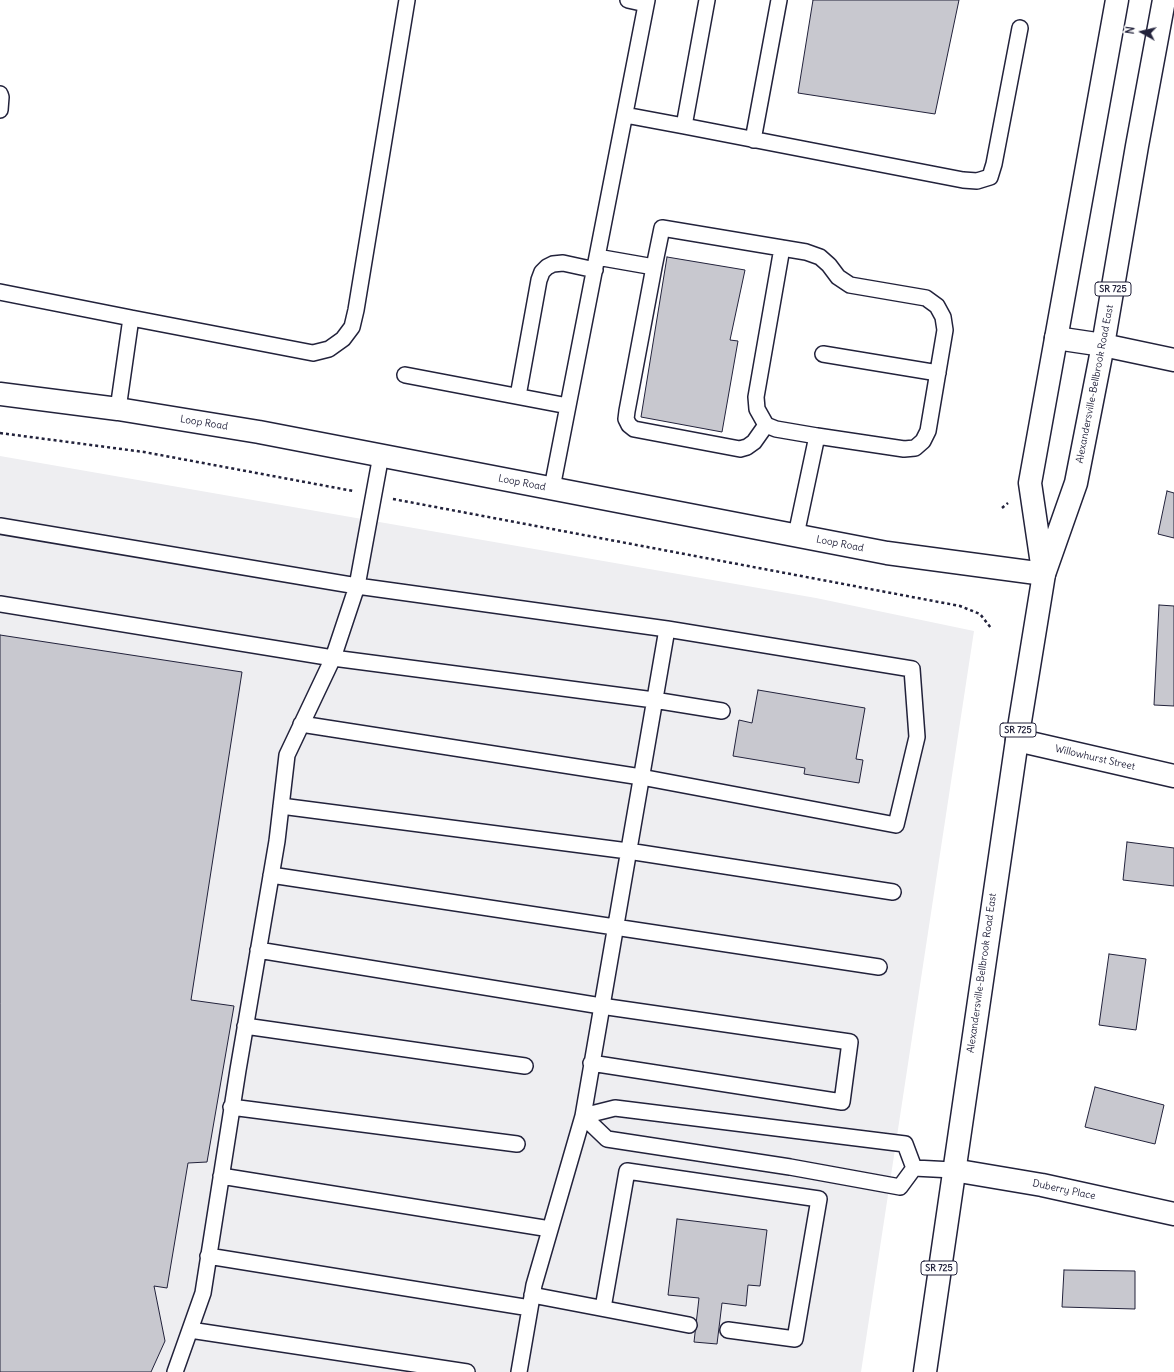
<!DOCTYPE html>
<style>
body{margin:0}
#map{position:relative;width:1174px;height:1372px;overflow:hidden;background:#fff;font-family:Delius,sans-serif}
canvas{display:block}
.north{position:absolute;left:1122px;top:12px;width:40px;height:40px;-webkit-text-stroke:3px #fff;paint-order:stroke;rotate:278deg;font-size:11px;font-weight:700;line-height:16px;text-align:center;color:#22223b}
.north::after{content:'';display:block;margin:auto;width:14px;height:18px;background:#22223b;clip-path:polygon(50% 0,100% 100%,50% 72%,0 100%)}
</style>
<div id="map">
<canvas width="1174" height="1372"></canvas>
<div class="north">N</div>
</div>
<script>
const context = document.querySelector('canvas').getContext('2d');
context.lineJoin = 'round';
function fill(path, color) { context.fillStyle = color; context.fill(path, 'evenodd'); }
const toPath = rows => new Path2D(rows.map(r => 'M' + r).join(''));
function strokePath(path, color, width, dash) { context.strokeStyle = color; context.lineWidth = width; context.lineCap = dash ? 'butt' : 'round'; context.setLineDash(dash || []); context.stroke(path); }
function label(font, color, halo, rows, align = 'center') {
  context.font = font + ' Delius,sans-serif'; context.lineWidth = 3; context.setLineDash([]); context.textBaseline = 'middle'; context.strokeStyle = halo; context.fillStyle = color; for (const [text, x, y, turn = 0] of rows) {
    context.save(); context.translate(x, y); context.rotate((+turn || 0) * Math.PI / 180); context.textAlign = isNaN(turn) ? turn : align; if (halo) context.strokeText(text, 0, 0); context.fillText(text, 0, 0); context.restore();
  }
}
fill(toPath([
 [0,456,816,598,974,631,861,1372,0,1372]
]), '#eeeef1');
const building = toPath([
 [813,0,959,0,935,114,798,93,813,0],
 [667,257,745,270,730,340,738,341,722,432,641,417,667,257],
 [1167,491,1174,493,1174,538,1158,534,1167,491],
 [1159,605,1174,606,1174,706,1154,705,1159,605],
 [0,635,242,672,191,1000,234,1006,207,1162,188,1163,167,1288,154,1286,165,1341,151,1372,0,1372,0,635],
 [758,690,865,708,856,759,863,760,859,783,804,774,805,768,733,756,739,720,752,723,758,690],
 [1127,842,1174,848,1174,886,1123,880,1127,842],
 [1109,954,1146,959,1136,1030,1099,1025,1109,954],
 [1095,1087,1164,1105,1155,1144,1085,1127,1095,1087],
 [677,1219,767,1230,760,1286,748,1285,746,1306,722,1303,717,1344,694,1342,699,1298,668,1295,677,1219],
 [1064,1270,1135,1271,1135,1309,1062,1307,1064,1270]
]);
fill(building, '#c8c8cf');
strokePath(building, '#22223b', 1);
const service = toPath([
 [628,0,646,4],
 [707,0,684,126,963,180,977,181,990,177,994,164,1020,28],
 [0,94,1,97,0,110],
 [625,115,684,126],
 [753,140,779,0],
 [782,248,756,397,757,409,766,425,776,429,817,436],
 [597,257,654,267,662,228,806,252,820,257,829,265,838,277,850,285,926,298,937,306,943,317,945,330,928,431,923,441,915,448,904,449,817,436,796,535],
 [654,267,627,411,626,419,629,425,634,429,740,449,747,447,754,442,766,425],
 [0,292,131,318,118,409],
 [131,318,313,353,329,349,343,339,352,327,356,310,407,0],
 [823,354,938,373],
 [405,375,568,406],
 [518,396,539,280,542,272,547,267,553,264,563,263,595,270],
 [552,488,647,0],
 [0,526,357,586,667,629,583,1116,534,1285,519,1372],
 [0,604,333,658,654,700,722,711],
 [301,724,641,777,896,825,917,737,912,669,667,629],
 [281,806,628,851,893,892],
 [271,875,879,967],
 [258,950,601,1006,850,1042,842,1102,591,1063],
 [245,1026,525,1066],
 [231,1107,517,1144],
 [583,1116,607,1139,790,1167,900,1187,914,1168],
 [583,1116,615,1108,905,1144,914,1168],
 [914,1168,953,1170],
 [221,1176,550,1229],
 [208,1256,530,1308],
 [532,1295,689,1325],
 [603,1308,627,1171,819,1199,795,1339,728,1330],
 [190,1330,467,1372],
 [175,1372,203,1293,238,1070,277,841,287,755,333,658,357,586,381,455]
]);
const minor = toPath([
 [1056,338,1103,345,1174,360],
 [1017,740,1174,776],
 [953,1170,1042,1185,1174,1214]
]);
const tertiary = toPath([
 [0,394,118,409,259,432,887,553,1044,574]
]);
const primary = toPath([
 [1043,571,1030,483,1117,0],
 [925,1372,1017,740,1044,574,1076,483,1103,345,1137,146,1164,0]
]);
strokePath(service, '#22223b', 18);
strokePath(minor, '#22223b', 25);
strokePath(tertiary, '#22223b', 25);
strokePath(primary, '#22223b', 25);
strokePath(toPath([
 [0,433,144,452,353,491],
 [393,499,960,606,980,614,991,628],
 [1002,508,1008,503]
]), '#22223b', 2.5, [3, 3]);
strokePath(service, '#fff', 15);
strokePath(minor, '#fff', 22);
strokePath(tertiary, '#fff', 22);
strokePath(primary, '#fff', 22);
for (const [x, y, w] of [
 [1113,289,36],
 [1018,730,36],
 [939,1268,36]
]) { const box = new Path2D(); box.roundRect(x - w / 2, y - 7, w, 14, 3); context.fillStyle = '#fff'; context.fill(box); strokePath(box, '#22223b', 1); }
label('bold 9px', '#22223b', null, [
 ["SR 725",1113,289],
 ["SR 725",1018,730],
 ["SR 725",939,1268]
]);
label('10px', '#22223b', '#fff', [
 ["Alexandersville-Bellbrook Road East",1095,384,-79],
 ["Loop Road",204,423,9],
 ["Loop Road",522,483,11],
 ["Loop Road",840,544,11],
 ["Willowhurst Street",1095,758,13],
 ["Alexandersville-Bellbrook Road East",982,973,-82],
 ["Duberry Place",1064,1190,12]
]);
</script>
